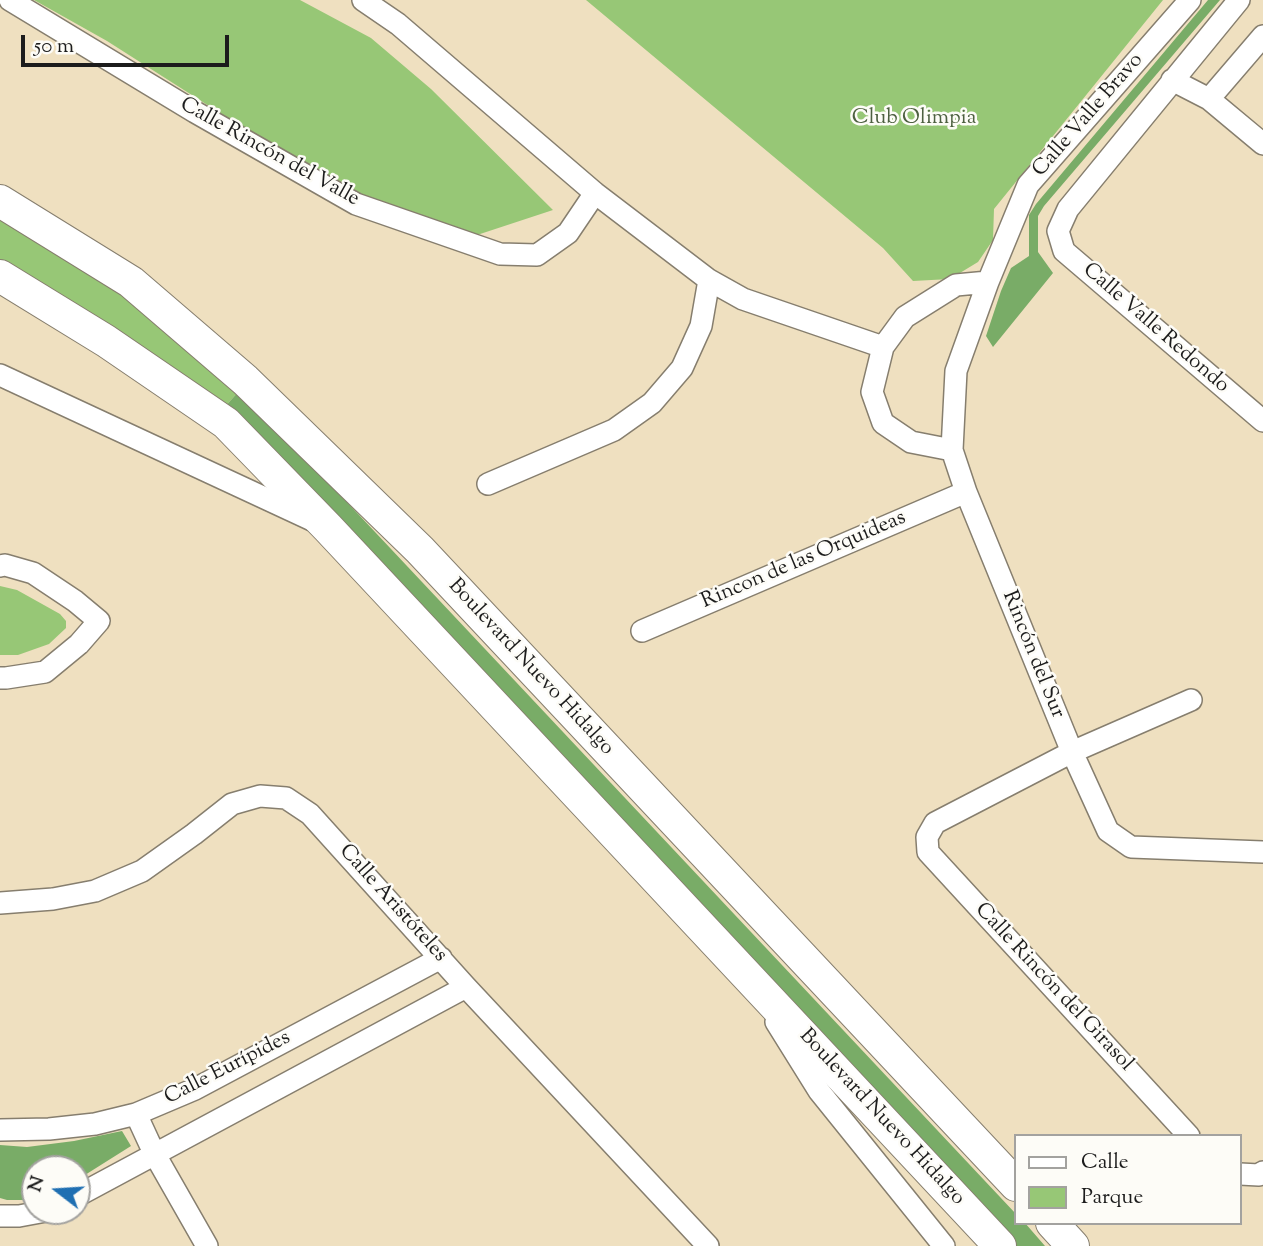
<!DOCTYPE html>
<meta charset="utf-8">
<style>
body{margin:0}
#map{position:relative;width:1263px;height:1246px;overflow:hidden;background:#efe0c0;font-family:"Sorts Mill Goudy",serif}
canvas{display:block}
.legend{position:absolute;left:1014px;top:1134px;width:228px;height:91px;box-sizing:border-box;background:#fdfcf7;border:2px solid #a3a29f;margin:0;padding:9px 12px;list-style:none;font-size:21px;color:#1c1c1c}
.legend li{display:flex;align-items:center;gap:14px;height:35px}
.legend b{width:35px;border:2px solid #a3a29f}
.north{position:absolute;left:21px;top:1155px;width:70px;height:70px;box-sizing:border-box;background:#fdfcf7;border:2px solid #a3a29f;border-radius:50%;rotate:287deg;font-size:19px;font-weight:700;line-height:28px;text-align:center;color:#1c1c1c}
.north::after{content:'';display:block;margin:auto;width:24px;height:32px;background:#1f6fb2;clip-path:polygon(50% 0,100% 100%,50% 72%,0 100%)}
.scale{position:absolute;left:21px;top:35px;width:208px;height:32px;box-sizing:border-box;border:4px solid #1c1c1c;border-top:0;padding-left:9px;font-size:21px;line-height:24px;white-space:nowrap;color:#1c1c1c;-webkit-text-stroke:5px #fdfcf7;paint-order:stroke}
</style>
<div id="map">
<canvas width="1263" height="1246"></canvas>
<ul class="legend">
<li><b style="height:9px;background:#fff"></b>Calle</li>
<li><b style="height:19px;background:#97c776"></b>Parque</li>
</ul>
<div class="north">N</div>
<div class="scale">50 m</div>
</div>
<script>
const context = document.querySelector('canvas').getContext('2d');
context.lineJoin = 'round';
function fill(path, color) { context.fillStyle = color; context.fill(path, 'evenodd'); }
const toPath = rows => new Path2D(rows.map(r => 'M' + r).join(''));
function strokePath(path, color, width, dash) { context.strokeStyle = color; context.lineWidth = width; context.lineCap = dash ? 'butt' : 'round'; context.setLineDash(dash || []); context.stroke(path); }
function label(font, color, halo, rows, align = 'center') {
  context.font = font + ' "Sorts Mill Goudy",serif'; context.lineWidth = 5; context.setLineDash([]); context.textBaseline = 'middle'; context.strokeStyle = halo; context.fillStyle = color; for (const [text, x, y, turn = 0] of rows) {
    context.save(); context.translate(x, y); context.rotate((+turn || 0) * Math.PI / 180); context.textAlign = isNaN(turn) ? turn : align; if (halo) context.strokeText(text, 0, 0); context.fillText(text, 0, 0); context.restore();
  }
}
fill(toPath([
 [34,0,300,0,371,38,431,89,553,210,474,236,333,185,107,41],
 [586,0,1163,0,994,209,993,240,978,262,950,279,913,281,883,248],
 [0,214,123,295,239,391,223,409,105,322,0,259],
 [0,586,17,590,60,614,66,621,66,628,49,644,18,655,0,655]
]), '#97c776');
fill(toPath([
 [1208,0,1220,0,1044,206,1038,216,1038,252,1053,273,993,347,986,336,1001,291,1011,268,1029,256,1029,215,1036,204],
 [239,391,282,433,1016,1214,1016,1223,1025,1223,1045,1246,1016,1246,223,409],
 [122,1131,131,1146,77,1180,77,1169,35,1169,35,1200,7,1200,0,1198,0,1145,27,1147,74,1141]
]), '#79ac67');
const street = toPath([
 [10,0,195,112,356,204,500,254,537,255,568,233,595,193],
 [363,0,398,24,595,193,709,280,743,299,883,347],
 [1190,0,1028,185,988,282,956,371,952,450,966,492,1072,752,1108,831,1131,847,1263,852],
 [1239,0,1068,209,1058,231,1064,251,1263,421],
 [1172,80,1209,99,1263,144],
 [1209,99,1263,36],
 [0,375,312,520],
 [952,450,911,442,883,423,872,392,883,347,905,317,956,285,988,282],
 [488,484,614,430,652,403,682,368,701,326,709,280],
 [0,566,5,565,33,573,75,601,99,621,79,644,45,672,6,678,0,678],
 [642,631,966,492],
 [0,903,53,899,95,891,142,871,194,834,232,804,260,796,286,798,310,814,466,987,708,1246],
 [776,1022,819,1091,944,1246],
 [136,1114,154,1153,207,1246],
 [0,1130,49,1129,95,1124,136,1114,195,1089,441,958],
 [1189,1136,928,852,927,837,935,823,1072,752,1191,700],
 [1240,1174,1259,1175,1263,1172],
 [77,1196,466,987],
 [0,1216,19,1216,46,1211]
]);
const secondary = toPath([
 [0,201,131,282,245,380,420,550,1016,1185],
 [0,276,106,341,226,423,328,528,1000,1246],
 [1052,1223,1073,1246]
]);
strokePath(street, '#867e6e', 24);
strokePath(secondary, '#867e6e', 34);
strokePath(street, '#fff', 21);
strokePath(secondary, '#fff', 32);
label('21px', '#1c1c1c', '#fdfcf7', [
 ["Calle Valle Bravo",1089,116,-49],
 ["Calle Rincón del Valle",269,153,29],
 ["Calle Valle Redondo",1155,329,41],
 ["Rincon de las Orquideas",804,561,-23],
 ["Rincón del Sur",1032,655,68],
 ["Boulevard Nuevo Hidalgo",530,668,47],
 ["Calle Aristóteles",392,904,48],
 ["Calle Rincón del Girasol",1053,988,47],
 ["Calle Eurípides",228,1069,-27],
 ["Boulevard Nuevo Hidalgo",881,1118,47]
]);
label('21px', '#4d6040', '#fdfcf7', [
 ["Club Olimpia",914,119]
]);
</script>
